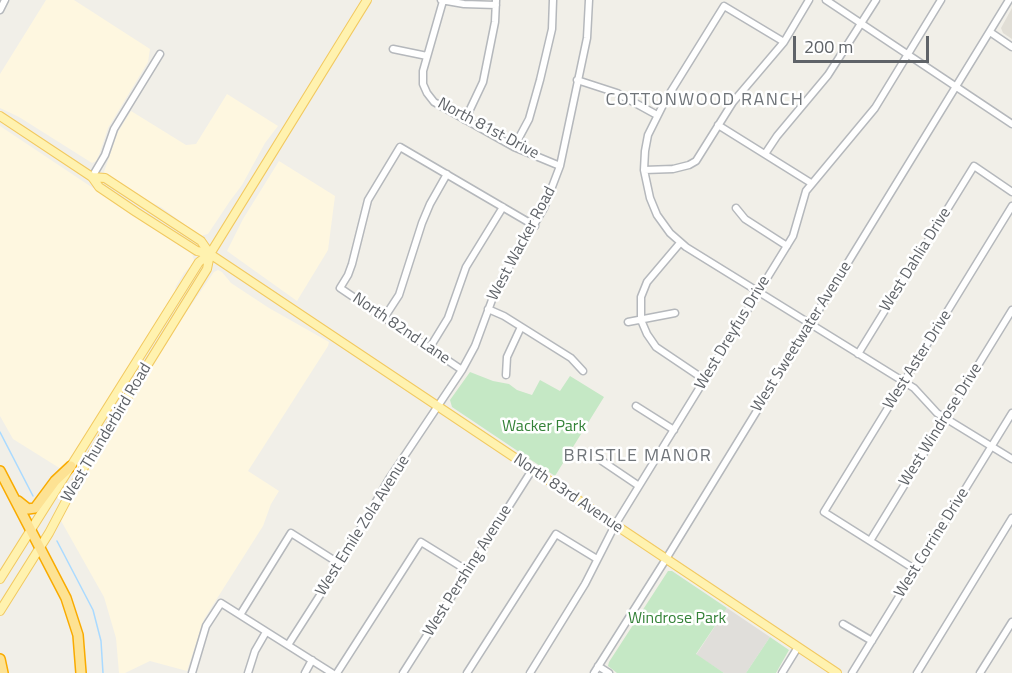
<!DOCTYPE html>
<style>
body{margin:0}
#map{position:relative;width:1012px;height:673px;overflow:hidden;background:#f1efe8;font-family:"Titillium Web",sans-serif}
canvas{display:block}
.scale{position:absolute;left:793px;top:36px;width:136px;height:27px;box-sizing:border-box;border:3px solid #5f6368;border-top:0;padding-left:8px;font-size:18px;line-height:21px;white-space:nowrap;color:#5f6368;-webkit-text-stroke:4px #fff;paint-order:stroke}
</style>
<div id="map">
<canvas width="1012" height="673"></canvas>
<div class="scale">200 m</div>
</div>
<script>
const context = document.querySelector('canvas').getContext('2d');
context.lineJoin = 'round';
function fill(path, color) { context.fillStyle = color; context.fill(path, 'evenodd'); }
const toPath = rows => new Path2D(rows.map(r => 'M' + r).join(''));
function strokePath(path, color, width, dash) { context.strokeStyle = color; context.lineWidth = width; context.lineCap = dash ? 'butt' : 'round'; context.setLineDash(dash || []); context.stroke(path); }
function label(font, color, halo, rows, align = 'center') {
  context.font = font + ' "Titillium Web",sans-serif'; context.lineWidth = 5; context.setLineDash([]); context.textBaseline = 'middle'; context.strokeStyle = halo; context.fillStyle = color; for (const [text, x, y, turn = 0] of rows) {
    context.save(); context.translate(x, y); context.rotate((+turn || 0) * Math.PI / 180); context.textAlign = isNaN(turn) ? turn : align; if (halo) context.strokeText(text, 0, 0); context.fillText(text, 0, 0); context.restore();
  }
}
fill(toPath([
 [46,0,74,0,150,49,148,62,108,128,99,155,96,161,92,163,19,117,0,108,0,74],
 [227,94,278,126,265,143,242,185,230,201,208,234,200,236,161,207,148,201,104,172,118,132,131,111,186,145,196,144],
 [0,126,192,254,194,260,192,265,184,273,176,286,174,294,67,465,61,469,13,439,0,416],
 [279,161,335,196,328,250,297,301,227,251,243,219],
 [218,270,222,272,231,283,269,308,329,342,328,346,248,471,279,491,271,504,263,526,204,619,187,671,150,661,125,673,119,673,116,638,104,597,60,519,90,465,174,330,214,272]
]), '#fef7e0');
fill(toPath([
 [727,608,770,637,746,673,724,673,696,655]
]), '#e0deda');
fill(toPath([
 [1012,8,1012,39,1003,33,1001,28]
]), '#e1ded6');
fill(toPath([
 [470,372,493,381,509,384,517,390,532,395,540,380,560,391,570,376,604,397,555,476,452,407,450,400],
 [668,571,672,571,727,608,696,654,724,673,617,673,608,666,609,662],
 [770,637,789,650,776,673,746,673]
]), '#c5e8c5');
strokePath(toPath([
 [0,432,33,496],
 [57,541,93,610,101,641,103,673]
]), '#aadaff', 1.5);
const minor = toPath([
 [441,0,464,4,496,5],
 [826,0,1012,124],
 [443,1,423,71,423,84,427,93,434,102,514,147,560,166],
 [0,10,5,0],
 [990,32,1012,47],
 [784,42,724,6,665,101,648,135,645,151,644,170,650,198,657,215,670,233,686,247,914,388,937,413,1012,459],
 [393,49,427,56],
 [577,80,617,93,657,115],
 [465,120,483,82,495,22,496,0],
 [718,125,811,183],
 [514,147,529,119,540,80,552,29,553,0],
 [765,154,777,136,828,75,876,0],
 [644,170,673,169,689,165,696,161,733,102,784,42,809,0],
 [92,177,105,155,114,129,160,54],
 [736,208,745,219,787,246],
 [680,243,647,282,641,297,641,320,647,334,656,347,705,380],
 [488,309,504,316,571,358,583,371],
 [384,318,399,295,422,223,430,204,447,174],
 [628,322,675,313],
 [429,349,448,318,466,267,503,207],
 [858,354,974,166,1012,192],
 [462,370,340,288,348,275,352,264,368,200,400,147,535,226],
 [506,375,507,357,521,327],
 [636,406,674,430],
 [602,461,639,486],
 [870,541,1012,310],
 [916,570,824,512,1012,206],
 [240,615,291,533,340,564],
 [843,624,872,641],
 [288,645,340,564,389,479,462,370,475,346,496,289,544,208,560,166,587,38,589,0],
 [598,666,609,673],
 [192,673,206,626,221,603,332,673],
 [248,673,255,651,266,632],
 [305,673,312,660],
 [337,673,421,542,468,571],
 [403,673,532,470],
 [467,673,556,534,597,559],
 [530,673,585,584,615,525,793,236,806,191,875,108,941,0],
 [594,673,666,559,1009,0],
 [782,673,798,647],
 [852,673,1012,413],
 [917,673,1012,518],
 [980,673,1012,622]
]);
const major = toPath([
 [0,116,92,177,99,187,136,212,197,251,210,254,837,673],
 [92,177,105,178,175,224,201,241,210,254],
 [0,579,199,262,210,254],
 [0,611,49,533,83,469,207,269,210,254,367,0]
]);
const highway = toPath([
 [0,471,66,598,78,635,81,673],
 [18,501,28,509,35,508,55,481,71,466],
 [0,659,3,673]
]);
strokePath(minor, '#b5b8bc', 9);
strokePath(major, '#f2c960', 10);
strokePath(highway, '#f9ab00', 12);
strokePath(minor, '#fff', 6);
strokePath(major, '#fff2af', 8);
strokePath(highway, '#fde293', 9);
label('16px', '#5f6368', '#fff', [
 ["North 81st Drive",488,129,28],
 ["West Wacker Road",522,244,-62],
 ["West Dahlia Drive",916,260,-58],
 ["North 82nd Lane",401,329,34],
 ["West Dreyfus Drive",733,333,-59],
 ["West Sweetwater Avenue",802,337,-58],
 ["West Aster Drive",918,360,-58],
 ["West Windrose Drive",941,425,-58],
 ["West Thunderbird Road",107,433,-59],
 ["North 83rd Avenue",568,494,34],
 ["West Emile Zola Avenue",363,526,-58],
 ["West Corrine Drive",932,543,-58],
 ["West Pershing Avenue",468,571,-58]
]);
label('16px', '#348238', '#fff', [
 ["Wacker Park",544,427],
 ["Windrose Park",677,619]
]);
context.letterSpacing = '1.5px';
label('18px', '#70757a', '#fff', [
 ["COTTONWOOD RANCH",705,101],
 ["BRISTLE MANOR",638,457]
]);
context.letterSpacing = '0px';
</script>
